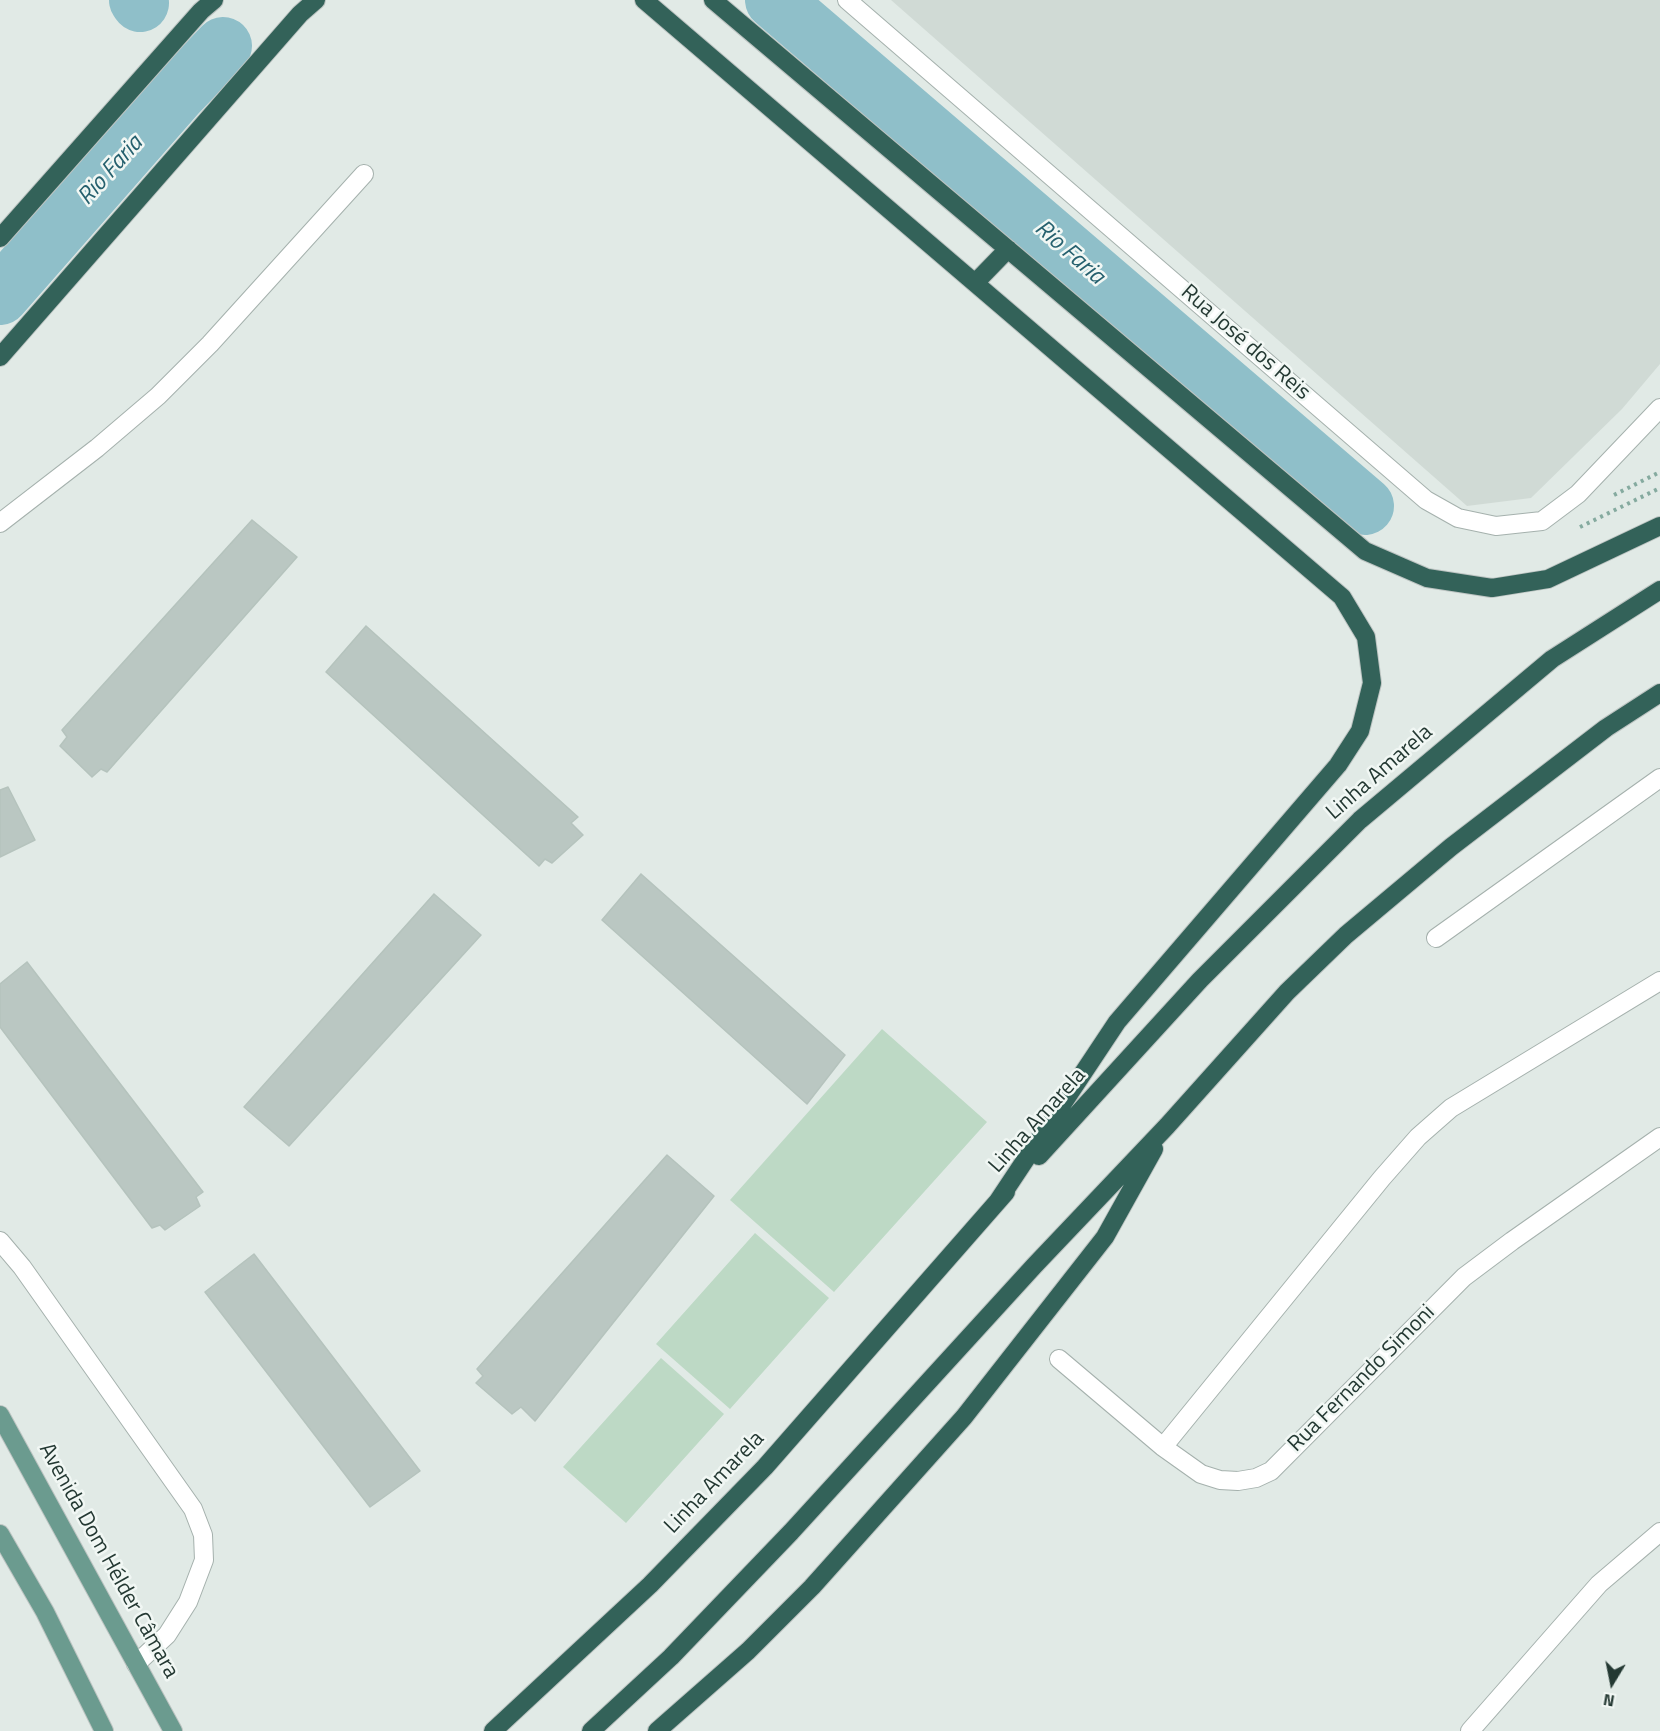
<!DOCTYPE html>
<meta charset="utf-8">
<style>
body{margin:0}
#map{position:relative;width:1660px;height:1731px;overflow:hidden;background:#e1eae6;font-family:"Titillium Web",sans-serif}
canvas{display:block}
.north{position:absolute;left:1582px;top:1653px;width:60px;height:60px;-webkit-text-stroke:4px #f1f7f4;paint-order:stroke;rotate:190deg;font-size:16px;font-weight:700;line-height:24px;text-align:center;color:#243933}
.north::after{content:'';display:block;margin:auto;width:21px;height:27px;background:#243933;clip-path:polygon(50% 0,100% 100%,50% 72%,0 100%)}
</style>
<div id="map">
<canvas width="1660" height="1731"></canvas>
<div class="north">N</div>
</div>
<script>
const context = document.querySelector('canvas').getContext('2d');
context.lineJoin = 'round';
function fill(path, color) { context.fillStyle = color; context.fill(path, 'evenodd'); }
const toPath = rows => new Path2D(rows.map(r => 'M' + r).join(''));
function strokePath(path, color, width, dash) { context.strokeStyle = color; context.lineWidth = width; context.lineCap = dash ? 'butt' : 'round'; context.setLineDash(dash || []); context.stroke(path); }
function label(font, color, halo, rows, align = 'center') {
  context.font = font + ' "Titillium Web",sans-serif'; context.lineWidth = 5; context.setLineDash([]); context.textBaseline = 'middle'; context.strokeStyle = halo; context.fillStyle = color; for (const [text, x, y, turn = 0] of rows) {
    context.save(); context.translate(x, y); context.rotate((+turn || 0) * Math.PI / 180); context.textAlign = isNaN(turn) ? turn : align; if (halo) context.strokeText(text, 0, 0); context.fillText(text, 0, 0); context.restore();
  }
}
fill(toPath([
 [891,0,1660,0,1660,364,1622,409,1531,498,1467,506]
]), '#d0dad5');
fill(toPath([
 [882,1029,987,1122,834,1292,730,1200],
 [755,1233,829,1298,730,1409,656,1344],
 [661,1358,724,1414,626,1523,563,1467]
]), '#bdd9c5');
strokePath(toPath([
 [138,0,140,3],
 [774,0,1365,506],
 [0,296,178,93,223,46]
]), '#8fbfc9', 58);
const building = toPath([
 [252,520,297,557,107,772,101,769,92,777,60,746,67,737,62,730,252,520],
 [366,626,578,817,571,823,583,835,552,863,545,859,539,866,326,672,366,626],
 [8,787,35,840,0,857,0,790,8,787],
 [641,874,845,1055,807,1104,602,920,641,874],
 [434,894,481,935,289,1146,244,1107,434,894],
 [27,962,203,1192,196,1197,200,1206,165,1230,160,1225,152,1228,0,1027,0,984,27,962],
 [667,1155,714,1196,535,1421,521,1407,512,1414,476,1383,483,1376,477,1369,667,1155],
 [254,1254,420,1471,370,1507,205,1292,254,1254]
]);
fill(building, '#bac7c2');
strokePath(building, '#b5c3bd', 1.5);
const service = toPath([
 [0,523,97,448,158,396,210,344,364,174],
 [1436,938,1660,778],
 [0,1241,22,1267,193,1509,203,1535,204,1560,188,1602,167,1635,136,1664]
]);
const minor = toPath([
 [847,0,1426,500,1458,518,1496,526,1542,521,1578,494,1660,408],
 [1059,1359,1163,1447,1201,1474,1220,1480,1238,1481,1256,1478,1271,1471,1464,1277,1512,1241,1660,1137],
 [1163,1447,1382,1178,1418,1137,1451,1108,1660,981],
 [1470,1731,1599,1584,1660,1532]
]);
const primary = toPath([
 [0,1415,173,1731],
 [0,1534,45,1612,104,1731]
]);
const motorway = toPath([
 [644,0,1342,597,1366,637,1372,683,1360,731,1338,765,1117,1022,998,1201],
 [713,0,1365,551,1427,578,1492,588,1548,579,1660,526],
 [0,238,201,11,214,0],
 [975,283,1008,249],
 [0,357,300,14,316,0],
 [1039,1156,1200,980,1360,820,1552,659,1660,590],
 [493,1731,650,1585,765,1467,1006,1192],
 [591,1731,671,1657,791,1532,1034,1266,1167,1126,1287,992,1346,935,1451,847,1606,728,1660,693],
 [657,1731,748,1651,812,1587,964,1417,1105,1237,1154,1149]
]);
strokePath(service, '#a5b1ad', 20);
strokePath(minor, '#a5b1ad', 20);
strokePath(primary, '#bdc4c2', 20);
strokePath(motorway, '#bdc4c2', 20);
strokePath(toPath([
 [1614,495,1660,472],
 [1580,527,1660,488]
]), '#85aa9f', 4, [3, 4.5]);
strokePath(service, '#fff', 18);
strokePath(minor, '#fff', 18);
strokePath(primary, '#6b9b8f', 18);
strokePath(motorway, '#336259', 18);
label('22px', '#243933', '#f1f7f4', [
 ["Rua José dos Reis",1245,343,41],
 ["Linha Amarela",1380,773,-41],
 ["Linha Amarela",1038,1121,-48],
 ["Rua Fernando Simoni",1362,1379,-45],
 ["Linha Amarela",715,1483,-46],
 ["Avenida Dom Hélder Câmara",108,1561,61]
]);
label('italic 24px', '#25606e', '#f1f7f4', [
 ["Rio Faria",111,171,-48],
 ["Rio Faria",1069,253,41]
]);
</script>
